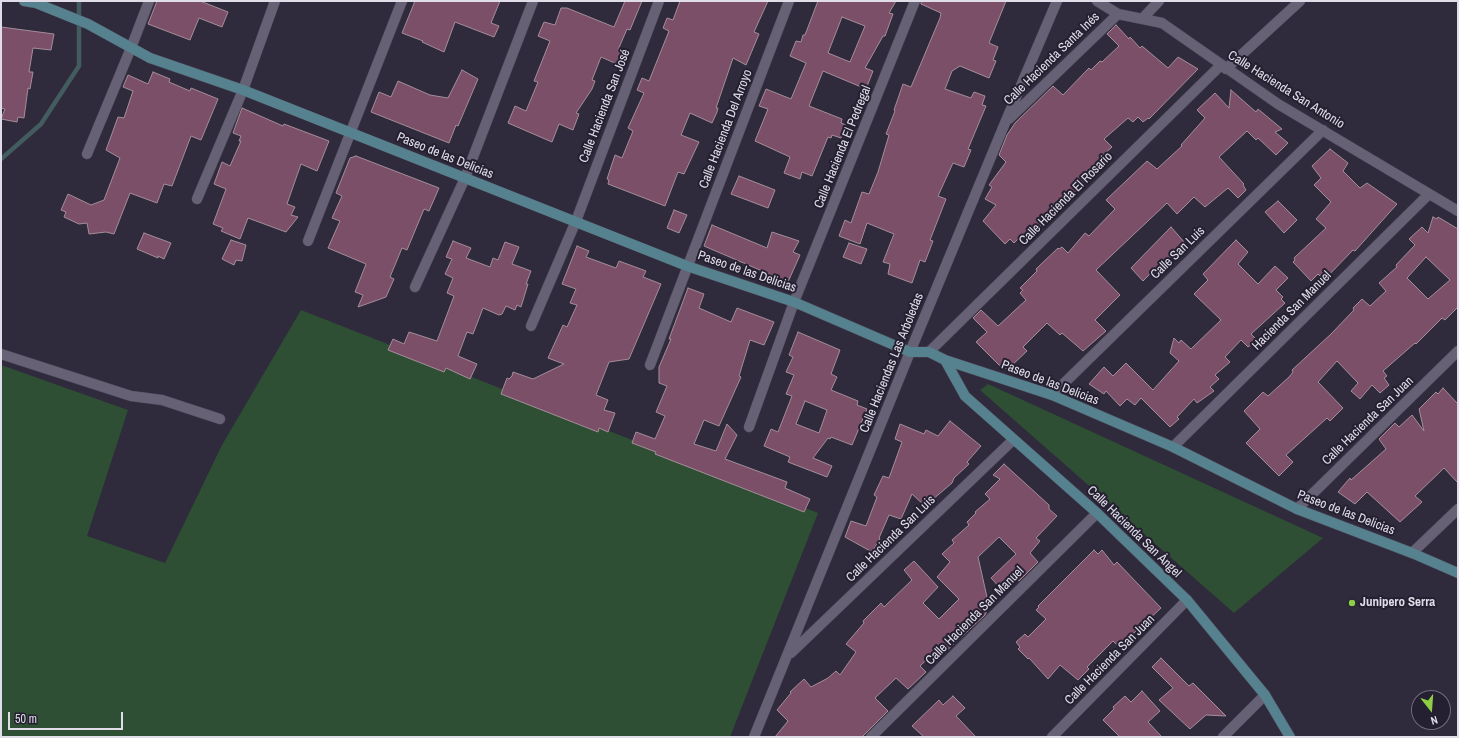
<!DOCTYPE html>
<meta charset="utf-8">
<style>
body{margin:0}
#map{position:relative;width:1459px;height:738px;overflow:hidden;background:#2f2a3c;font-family:"Archivo Narrow",sans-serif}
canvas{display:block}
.frame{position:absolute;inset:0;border:2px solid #e0dde9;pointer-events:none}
.north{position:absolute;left:1411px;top:690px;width:40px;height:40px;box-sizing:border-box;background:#252031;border:1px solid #706c7b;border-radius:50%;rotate:163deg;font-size:11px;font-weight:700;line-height:16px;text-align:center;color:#e0dde9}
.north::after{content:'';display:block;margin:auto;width:14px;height:18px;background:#8dce44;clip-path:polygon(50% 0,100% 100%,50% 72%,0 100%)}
.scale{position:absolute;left:8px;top:712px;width:115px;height:18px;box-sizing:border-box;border:2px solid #e0dde9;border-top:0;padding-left:5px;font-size:12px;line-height:14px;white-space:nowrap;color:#e0dde9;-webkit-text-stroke:3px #252031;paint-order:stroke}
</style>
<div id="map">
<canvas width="1459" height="738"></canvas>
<div class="frame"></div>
<div class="north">N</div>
<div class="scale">50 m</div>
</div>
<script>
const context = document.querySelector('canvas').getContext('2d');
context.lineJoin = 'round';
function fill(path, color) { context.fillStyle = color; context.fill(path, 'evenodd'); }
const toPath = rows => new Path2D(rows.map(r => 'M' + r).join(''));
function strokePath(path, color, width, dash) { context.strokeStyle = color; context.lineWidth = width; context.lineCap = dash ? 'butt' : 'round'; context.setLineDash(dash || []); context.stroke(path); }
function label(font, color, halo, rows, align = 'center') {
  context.font = font + ' "Archivo Narrow",sans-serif'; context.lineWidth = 4; context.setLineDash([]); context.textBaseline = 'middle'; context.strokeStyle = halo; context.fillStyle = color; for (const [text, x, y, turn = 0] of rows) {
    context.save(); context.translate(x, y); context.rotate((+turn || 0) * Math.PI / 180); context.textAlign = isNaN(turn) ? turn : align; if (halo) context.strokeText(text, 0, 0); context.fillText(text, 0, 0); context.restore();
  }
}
fill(toPath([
 [301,310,818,513,730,737,1,736,1,365,128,410,87,536,165,563,222,445],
 [988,384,1323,538,1234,613,980,390]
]), '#2e4f34');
strokePath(toPath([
 [1,159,41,124,79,66,79,1]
]), '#435c5f', 4.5);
const building = toPath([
 [157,1,200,1,228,12,222,27,199,18,190,40,148,24,157,1],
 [415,1,500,1,491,23,499,26,494,37,455,22,444,52,422,42,423,41,402,33,415,1],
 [625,1,642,1,630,30,627,29,618,50,622,52,617,64,601,57,592,80,595,81,592,89,576,113,579,114,573,130,559,124,552,142,508,123,515,106,526,111,538,82,534,81,550,41,538,36,544,22,555,25,561,8,567,8,614,27,625,1],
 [680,1,768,1,754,32,759,34,746,65,733,58,716,108,718,108,717,112,712,123,690,113,681,135,699,142,684,174,678,172,665,206,608,184,609,180,607,179,615,155,622,158,633,131,628,128,644,93,637,90,642,78,649,81,669,31,663,28,667,18,673,20,680,1],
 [818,1,896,1,889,13,893,14,885,36,883,36,865,68,873,71,866,89,823,71,809,106,842,119,841,123,846,125,841,138,832,135,831,138,828,137,812,176,802,172,800,179,784,173,790,157,755,141,768,109,759,106,766,89,791,99,806,63,790,56,796,41,801,42,803,35,805,35,818,1],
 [842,17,865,26,850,62,828,53,842,17],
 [921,1,1006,1,989,43,998,47,993,60,996,61,989,78,960,66,952,71,945,89,971,98,974,92,985,96,982,105,986,106,968,149,971,150,964,167,953,163,938,196,946,199,930,240,933,241,925,262,920,260,912,283,888,274,890,264,883,262,894,234,867,223,860,244,839,236,845,220,851,223,862,192,869,194,878,172,889,135,886,134,895,111,894,110,903,84,911,87,940,18,941,13,921,4,921,1],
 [1116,25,1129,39,1130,37,1140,48,1142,46,1168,68,1178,57,1198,69,1149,119,1148,118,1143,122,1138,117,1133,122,1128,118,1104,139,1112,147,1100,158,1105,164,1101,169,1078,186,1079,188,1027,239,1025,237,1020,241,1018,239,1014,243,1010,239,1005,244,983,221,996,205,985,199,992,187,989,185,1006,162,999,155,1007,135,1015,123,1053,86,1063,95,1089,68,1091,70,1100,61,1102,62,1119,46,1107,34,1116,25],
 [1,27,54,34,51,50,33,48,29,72,33,72,30,89,28,88,24,118,18,117,17,122,1,119,5,109,1,108,1,27],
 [462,70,478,79,458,126,456,125,449,143,371,112,379,92,391,97,398,81,430,95,448,98,462,70],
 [153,72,170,79,169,82,190,91,191,88,218,99,201,140,191,136,172,186,164,184,157,203,130,193,114,234,106,232,89,234,87,223,79,224,64,217,66,212,61,210,68,194,91,205,104,200,120,158,106,150,118,117,124,118,133,91,123,87,128,75,148,84,153,72],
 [1231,90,1256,112,1258,109,1282,129,1275,132,1288,143,1276,155,1258,138,1256,140,1247,131,1219,157,1244,184,1243,185,1246,190,1238,198,1228,188,1205,207,1194,197,1177,214,1167,203,1096,270,1120,295,1095,320,1106,331,1083,351,1062,333,1060,335,1047,323,1023,347,1027,351,1008,369,999,365,976,342,987,332,973,318,981,310,998,326,1026,300,1020,293,1023,290,1020,288,1037,271,1036,269,1058,248,1059,249,1062,247,1068,253,1085,233,1089,236,1115,209,1106,200,1147,161,1157,169,1182,146,1181,145,1205,118,1197,110,1215,93,1229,108,1231,90],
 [242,108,283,126,284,124,329,141,317,171,301,164,287,204,295,207,291,215,298,217,286,232,248,218,240,239,221,231,223,228,213,224,226,189,214,184,222,162,230,166,241,141,239,141,241,136,233,133,242,108],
 [1330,149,1348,163,1343,171,1360,188,1367,183,1397,204,1355,251,1353,250,1324,280,1318,274,1311,281,1293,262,1295,260,1294,258,1326,228,1316,219,1331,202,1314,185,1321,178,1312,166,1330,149],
 [356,156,439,188,429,211,424,209,407,250,402,248,390,277,394,279,386,297,358,307,363,295,355,292,366,264,328,248,340,221,332,218,342,196,336,193,350,158,356,156],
 [739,176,775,190,768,208,731,194,739,176],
 [1278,201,1297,220,1284,233,1265,212,1278,201],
 [674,210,687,215,679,233,667,228,674,210],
 [1433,217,1437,219,1438,217,1458,229,1458,307,1445,320,1442,318,1416,344,1415,343,1383,371,1387,376,1384,378,1389,385,1380,393,1372,385,1360,399,1351,391,1358,383,1337,361,1318,382,1343,408,1330,421,1327,418,1286,455,1293,462,1279,476,1246,443,1260,429,1244,411,1263,392,1268,396,1289,377,1293,372,1292,370,1331,334,1354,310,1353,308,1362,299,1370,306,1386,291,1379,283,1397,267,1396,265,1415,245,1409,239,1422,227,1428,233,1433,217],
 [1426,257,1450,280,1428,299,1407,278,1426,257],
 [712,225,767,248,772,232,799,241,793,252,800,255,788,282,704,246,712,225],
 [1171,227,1185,243,1165,262,1167,263,1158,272,1155,269,1143,281,1131,268,1171,227],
 [144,233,171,243,164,259,158,256,158,258,137,249,144,233],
 [231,240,246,245,242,261,236,260,234,265,222,259,231,240],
 [1236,240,1248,252,1238,264,1258,284,1275,266,1288,278,1276,290,1283,297,1281,299,1285,303,1251,334,1257,340,1248,347,1241,340,1225,357,1230,362,1215,375,1219,379,1210,387,1214,391,1197,403,1194,399,1177,417,1179,419,1170,427,1141,398,1135,405,1127,399,1120,406,1106,391,1104,394,1089,384,1104,367,1113,376,1126,363,1153,390,1179,361,1170,353,1174,338,1179,343,1181,340,1191,349,1221,320,1194,294,1208,280,1203,274,1236,240],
 [453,241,471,248,466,258,490,267,493,258,498,260,505,242,519,247,512,264,531,271,526,284,528,284,521,307,517,305,515,310,506,306,502,314,499,315,483,308,473,334,467,332,458,356,477,364,470,379,446,368,444,372,388,350,393,339,404,344,409,332,437,341,454,296,447,293,453,278,445,274,452,259,446,257,453,241],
 [849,243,867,249,861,264,843,257,849,243],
 [577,246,589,251,586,257,616,268,619,261,646,271,643,277,661,284,629,359,609,362,596,395,608,400,604,410,615,413,608,432,599,428,598,432,501,394,507,378,509,379,512,376,513,372,533,379,564,364,548,358,563,325,567,327,577,305,570,303,576,289,562,284,577,246],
 [688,288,704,294,699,308,731,322,737,308,774,322,764,345,750,340,739,376,741,377,719,426,704,420,694,444,716,451,727,424,737,435,725,459,787,482,785,488,810,499,804,512,655,454,656,452,632,443,636,432,655,439,665,416,656,412,667,386,659,383,659,367,671,339,669,339,688,288],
 [798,332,840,350,831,374,837,377,831,390,858,401,857,405,867,409,852,445,831,437,830,439,828,438,813,458,832,466,827,477,788,462,790,457,764,446,771,429,778,432,792,396,786,394,794,375,786,372,793,357,789,355,798,332],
 [805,401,827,410,819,433,796,424,805,401],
 [1443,388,1458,404,1458,483,1444,468,1415,496,1422,502,1400,522,1367,492,1355,504,1338,492,1350,478,1351,480,1386,449,1379,439,1395,423,1399,427,1412,415,1424,431,1419,409,1436,392,1438,394,1443,388],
 [950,421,981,446,967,462,969,464,954,478,952,483,925,506,912,494,901,519,889,515,879,538,880,539,872,552,845,537,851,521,866,526,877,497,874,495,883,476,889,478,902,442,895,439,900,424,924,434,926,430,938,436,950,421],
 [1004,464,1049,505,1049,509,1057,516,1036,538,1040,541,1030,553,1038,562,1019,581,1015,578,1004,592,991,578,1016,554,999,537,978,557,989,606,985,615,943,654,938,649,920,666,926,672,908,689,896,678,875,698,888,711,862,737,775,737,788,721,777,710,791,693,790,692,804,679,811,687,828,678,836,671,840,675,856,652,846,644,864,623,863,621,881,603,884,607,912,580,904,570,914,561,938,587,923,603,939,619,959,599,937,577,950,562,942,554,954,543,952,540,969,525,967,522,976,513,975,512,990,499,985,494,1000,479,993,475,1004,464],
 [1094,550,1098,554,1102,550,1114,565,1117,562,1161,608,1133,634,1134,635,1121,649,1113,641,1087,667,1089,669,1078,680,1060,665,1048,679,1029,658,1028,659,1018,649,1020,647,1016,642,1025,634,1028,637,1046,619,1036,610,1039,607,1038,606,1094,550],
 [1161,658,1189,686,1193,683,1226,716,1206,715,1190,729,1159,700,1173,688,1152,667,1161,658],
 [1142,691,1160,711,1148,722,1162,737,1120,737,1103,720,1114,709,1113,707,1125,696,1131,702,1142,691],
 [953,696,965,708,956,716,976,737,924,737,912,726,939,700,943,705,953,696]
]);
fill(building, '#7c4f68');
strokePath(building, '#a48e9a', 1);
const street = toPath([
 [1097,1,1118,14,1162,23,1278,104,1458,211],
 [1142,19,1159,1],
 [1226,69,1300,1],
 [1009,119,1118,14],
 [87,154,131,48,149,1],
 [197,199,243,90,275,1],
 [308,241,402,1],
 [415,287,465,178,533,1],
 [531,326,576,221,659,1],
 [929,352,1221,65],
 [1,354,131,396,162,400,220,419],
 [650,365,789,1],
 [1052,395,1323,130],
 [749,427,794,302,915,1],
 [1173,447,1429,194],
 [1297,509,1458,351],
 [1412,553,1458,509],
 [791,653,1013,440],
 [754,737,910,352,1005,123,1057,1],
 [871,737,1097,513],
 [1052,737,1187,600],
 [1223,737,1265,695]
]);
const secondary = toPath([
 [24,1,36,3,88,24,150,58,243,90,687,266,794,302,910,352,929,352,945,360,1052,395,1173,447,1297,509,1412,553,1458,573],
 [945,360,965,396,1097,513,1187,600,1265,695,1290,737]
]);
strokePath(street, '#4b4756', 11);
strokePath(secondary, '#4b4756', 11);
strokePath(street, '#666175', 10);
strokePath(secondary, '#56818f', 10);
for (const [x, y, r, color] of [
 [1352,603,4,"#8dce44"]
]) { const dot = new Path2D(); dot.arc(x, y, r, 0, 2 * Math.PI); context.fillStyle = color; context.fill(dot); strokePath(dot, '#252031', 1.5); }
label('13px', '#e0dde9', '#252031', [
 ["Calle Hacienda Santa Inés",1052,59,-44],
 ["Calle Hacienda San Antonio",1286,90,32],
 ["Calle Hacienda San José",605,106,-69],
 ["Calle Hacienda Del Arroyo",726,129,-69],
 ["Calle Hacienda El Pedregal",843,147,-68],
 ["Paseo de las Delicias",445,156,22],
 ["Calle Hacienda El Rosario",1066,199,-45],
 ["Calle San Luis",1178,253,-44],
 ["Paseo de las Delicias",747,272,19],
 ["Hacienda San Manuel",1292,311,-45],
 ["Calle Haciendas Las Arboledas",892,363,-68],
 ["Paseo de las Delicias",1050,383,21],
 ["Calle Hacienda San Juan",1368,421,-44],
 ["Paseo de las Delicias",1346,513,21],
 ["Calle Hacienda San Ángel",1134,532,44],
 ["Calle Hacienda San Luis",891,539,-44],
 ["Calle Hacienda San Manuel",975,616,-45],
 ["Calle Hacienda San Juan",1110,660,-45]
]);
label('bold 13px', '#e0dde9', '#252031', [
 ["Junipero Serra",1360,603]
], 'left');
</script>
